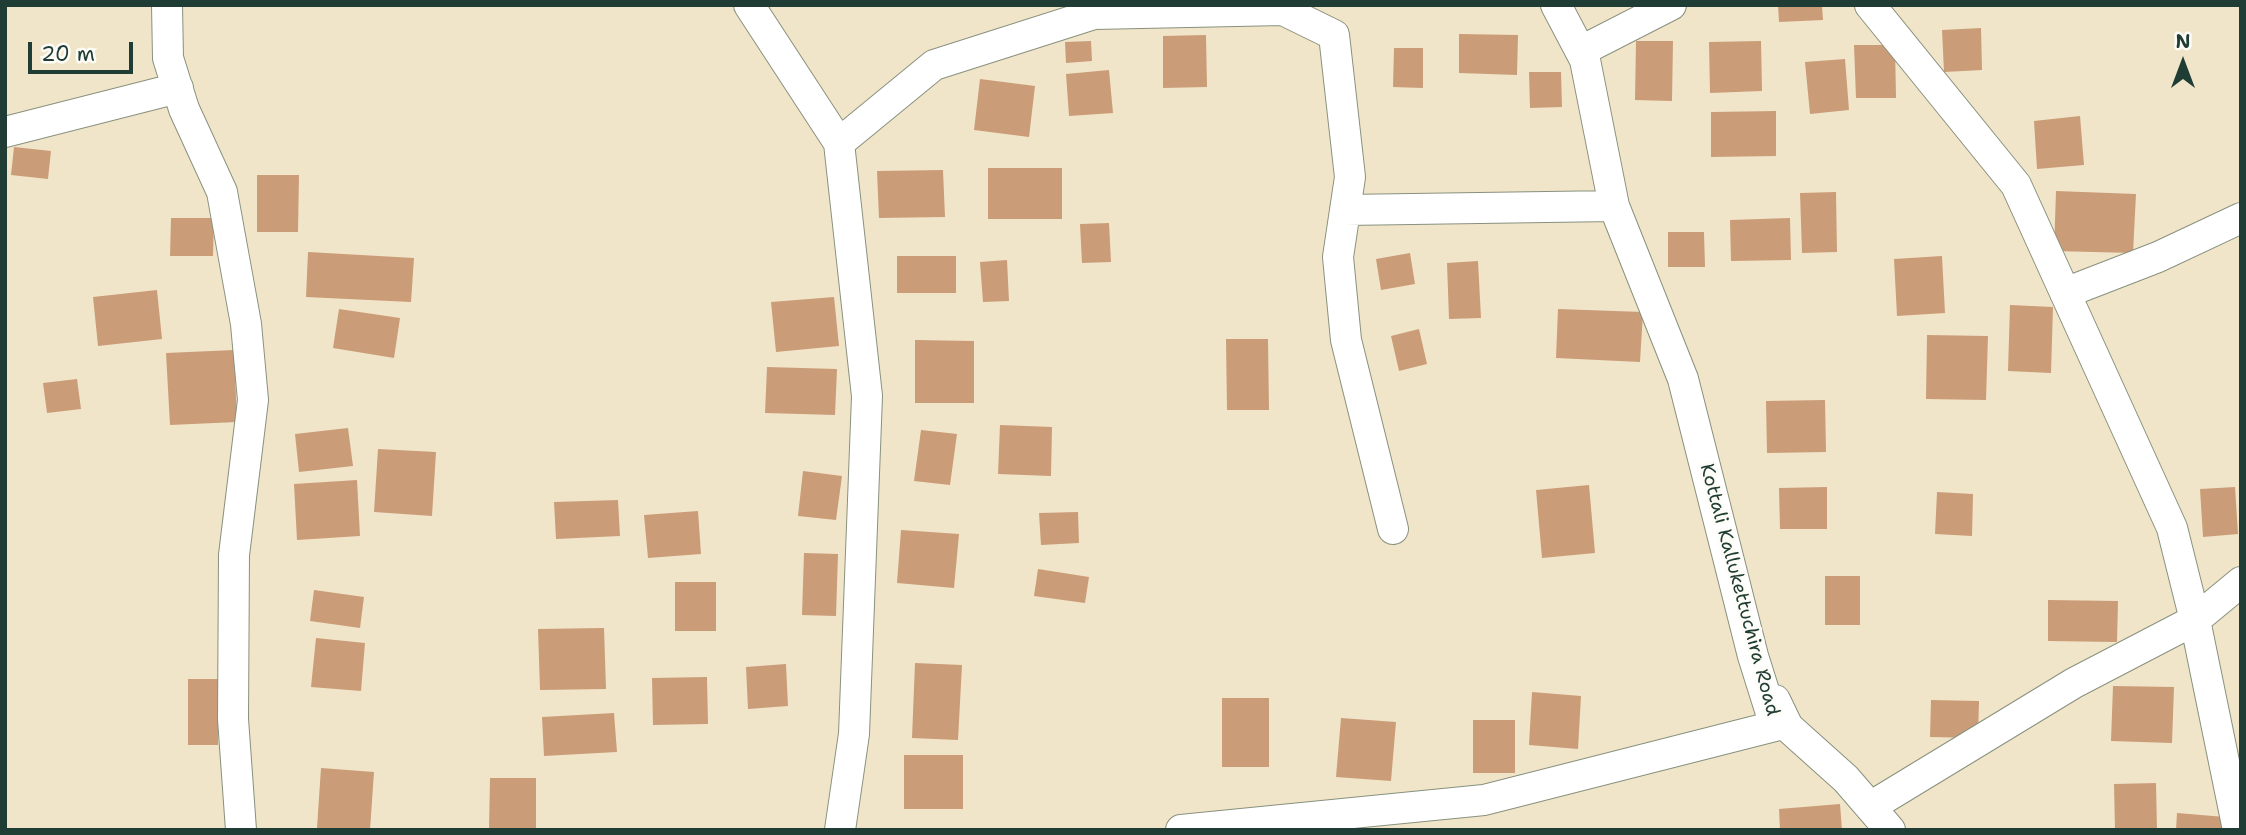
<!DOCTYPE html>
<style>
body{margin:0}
#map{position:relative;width:2246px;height:835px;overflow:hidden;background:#f1e5c9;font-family:"Shantell Sans",sans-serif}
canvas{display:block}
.frame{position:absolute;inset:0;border:7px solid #1f3d34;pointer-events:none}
.north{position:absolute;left:2148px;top:28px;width:70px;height:70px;-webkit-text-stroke:5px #fdfcf7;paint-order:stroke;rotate:0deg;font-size:19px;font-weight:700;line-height:28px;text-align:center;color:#1f3d34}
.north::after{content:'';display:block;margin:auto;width:24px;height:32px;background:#1f3d34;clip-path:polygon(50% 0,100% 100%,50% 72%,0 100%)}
.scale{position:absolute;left:28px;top:42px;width:105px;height:32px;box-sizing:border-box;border:4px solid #1f3d34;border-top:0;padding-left:9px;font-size:21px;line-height:24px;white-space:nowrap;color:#1f3d34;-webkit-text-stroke:5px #fdfcf7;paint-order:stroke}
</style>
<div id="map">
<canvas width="2246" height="835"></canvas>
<div class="frame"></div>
<div class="north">N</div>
<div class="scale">20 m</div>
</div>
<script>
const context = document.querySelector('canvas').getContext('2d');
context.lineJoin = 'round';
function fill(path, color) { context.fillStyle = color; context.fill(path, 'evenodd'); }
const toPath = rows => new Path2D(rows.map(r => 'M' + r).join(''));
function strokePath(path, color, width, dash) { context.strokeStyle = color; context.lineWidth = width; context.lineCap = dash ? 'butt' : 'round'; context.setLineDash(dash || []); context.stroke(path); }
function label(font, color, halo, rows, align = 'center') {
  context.font = font + ' "Shantell Sans",sans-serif'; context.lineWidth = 6; context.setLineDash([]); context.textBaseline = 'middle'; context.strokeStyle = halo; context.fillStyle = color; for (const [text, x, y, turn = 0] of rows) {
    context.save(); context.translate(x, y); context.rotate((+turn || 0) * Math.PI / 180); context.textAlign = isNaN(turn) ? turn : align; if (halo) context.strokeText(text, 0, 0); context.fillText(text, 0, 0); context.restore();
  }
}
fill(toPath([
 [1778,5,1822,5,1823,20,1779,22],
 [1981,28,1982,70,1944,72,1942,30],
 [1459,34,1518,35,1517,75,1459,73],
 [1206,35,1207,87,1163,88,1163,36],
 [1091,41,1092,61,1066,63,1065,42],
 [1636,41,1673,41,1672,101,1635,100],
 [1761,41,1762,91,1710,93,1709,42],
 [1854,45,1895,45,1896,98,1856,98],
 [1394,48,1423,48,1423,88,1393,87],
 [1845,59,1849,110,1810,114,1805,62],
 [1109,70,1113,113,1069,116,1066,74],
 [1529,72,1561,72,1562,107,1530,108],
 [980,79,1035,86,1029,137,974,130],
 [1776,111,1776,156,1711,157,1711,112],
 [2080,116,2084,165,2037,169,2034,121],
 [14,147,51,151,48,179,11,175],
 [988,168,1062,168,1062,219,988,219],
 [943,170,945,217,879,218,877,171],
 [257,175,299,175,298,232,257,232],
 [2056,191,2136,194,2133,253,2054,251],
 [1836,192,1837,252,1802,253,1800,193],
 [171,218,214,218,213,256,170,256],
 [1790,218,1791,260,1731,261,1730,220],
 [1109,223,1111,262,1082,263,1080,224],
 [1668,232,1704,232,1705,267,1668,267],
 [308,252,414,258,411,302,306,297],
 [1410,253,1415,284,1381,290,1376,259],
 [897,256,956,256,956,293,897,293],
 [1942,256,1945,313,1897,316,1894,259],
 [1007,260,1009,301,983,302,980,262],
 [1478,261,1481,318,1449,319,1447,263],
 [157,290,162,339,98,346,93,297],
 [834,297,839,346,776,352,771,302],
 [2010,305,2053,307,2051,373,2008,371],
 [339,309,400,318,394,358,333,348],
 [1558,309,1643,312,1640,362,1556,358],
 [1419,329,1427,364,1399,371,1391,336],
 [1927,335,1988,336,1986,400,1926,399],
 [1226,339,1268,339,1269,410,1227,410],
 [915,340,974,341,974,403,915,403],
 [234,350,237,422,170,425,166,353],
 [767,367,837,369,835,415,765,413],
 [77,379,81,409,47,413,43,383],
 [1825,400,1826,452,1767,453,1766,401],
 [1000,425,1052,427,1051,476,998,474],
 [348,428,353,466,299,472,295,434],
 [921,430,957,434,950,485,914,481],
 [378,449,436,452,432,516,374,512],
 [803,471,842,476,836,520,798,516],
 [357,480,360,536,297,540,294,484],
 [1589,485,1595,553,1542,558,1536,490],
 [1827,487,1827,529,1780,529,1779,488],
 [2235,487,2238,534,2203,537,2200,489],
 [1937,492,1973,494,1972,536,1935,534],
 [618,500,620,536,556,539,554,502],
 [698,511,701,554,648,558,644,515],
 [1078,512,1079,543,1041,545,1039,513],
 [901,530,959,534,954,588,897,583],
 [804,553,838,554,836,616,802,615],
 [1038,569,1089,577,1085,603,1034,596],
 [1825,576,1860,576,1860,625,1825,625],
 [675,582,716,582,716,631,675,631],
 [314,590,364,597,360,628,310,621],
 [2048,600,2118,601,2117,642,2048,641],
 [604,628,606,689,540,690,538,629],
 [316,638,365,643,361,691,311,687],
 [915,663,962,665,958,740,912,738],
 [786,664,788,706,748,709,746,667],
 [707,677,708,724,653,725,652,678],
 [188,679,218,679,218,745,188,745],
 [2113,686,2174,687,2172,743,2111,741],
 [1532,692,1581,696,1578,749,1529,745],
 [1222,698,1269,698,1269,767,1222,767],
 [1931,700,1979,701,1978,738,1930,737],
 [614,713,617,752,544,756,542,717],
 [1341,718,1396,722,1391,781,1336,777],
 [1473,720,1515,720,1515,773,1473,773],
 [904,755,963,755,963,809,904,809],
 [321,768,374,772,370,830,317,828],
 [490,778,536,778,536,830,489,830],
 [2156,783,2157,830,2115,830,2114,784],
 [1840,804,1842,830,1780,830,1779,809],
 [2177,813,2225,817,2224,830,2176,830]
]), '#cb9c78');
const street = toPath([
 [167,5,168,58,184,109,222,192,246,324,253,400,234,555,233,719,241,830],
 [749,5,839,143],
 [1556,5,1585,60],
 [1870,5,2016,185,2172,528,2195,620,2238,830],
 [5,132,178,88],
 [1345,210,1614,206],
 [2065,293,2158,257,2241,218],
 [1775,700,1788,727,1846,779,1890,830],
 [1870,807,2074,683,2195,620,2241,582],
 [840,830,854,734,867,396,839,143,934,65,1094,14,1283,10,1334,35,1350,177,1338,257,1346,340,1393,529],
 [1181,830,1484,800,1775,726,1753,656,1683,379,1614,206,1583,50,1671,5]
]);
strokePath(street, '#88917e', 32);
strokePath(street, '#fff', 30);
label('19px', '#1f3d34', '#fdfcf7', [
 ["Kottali Kallukettuchira Road",1739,590,75]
]);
</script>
